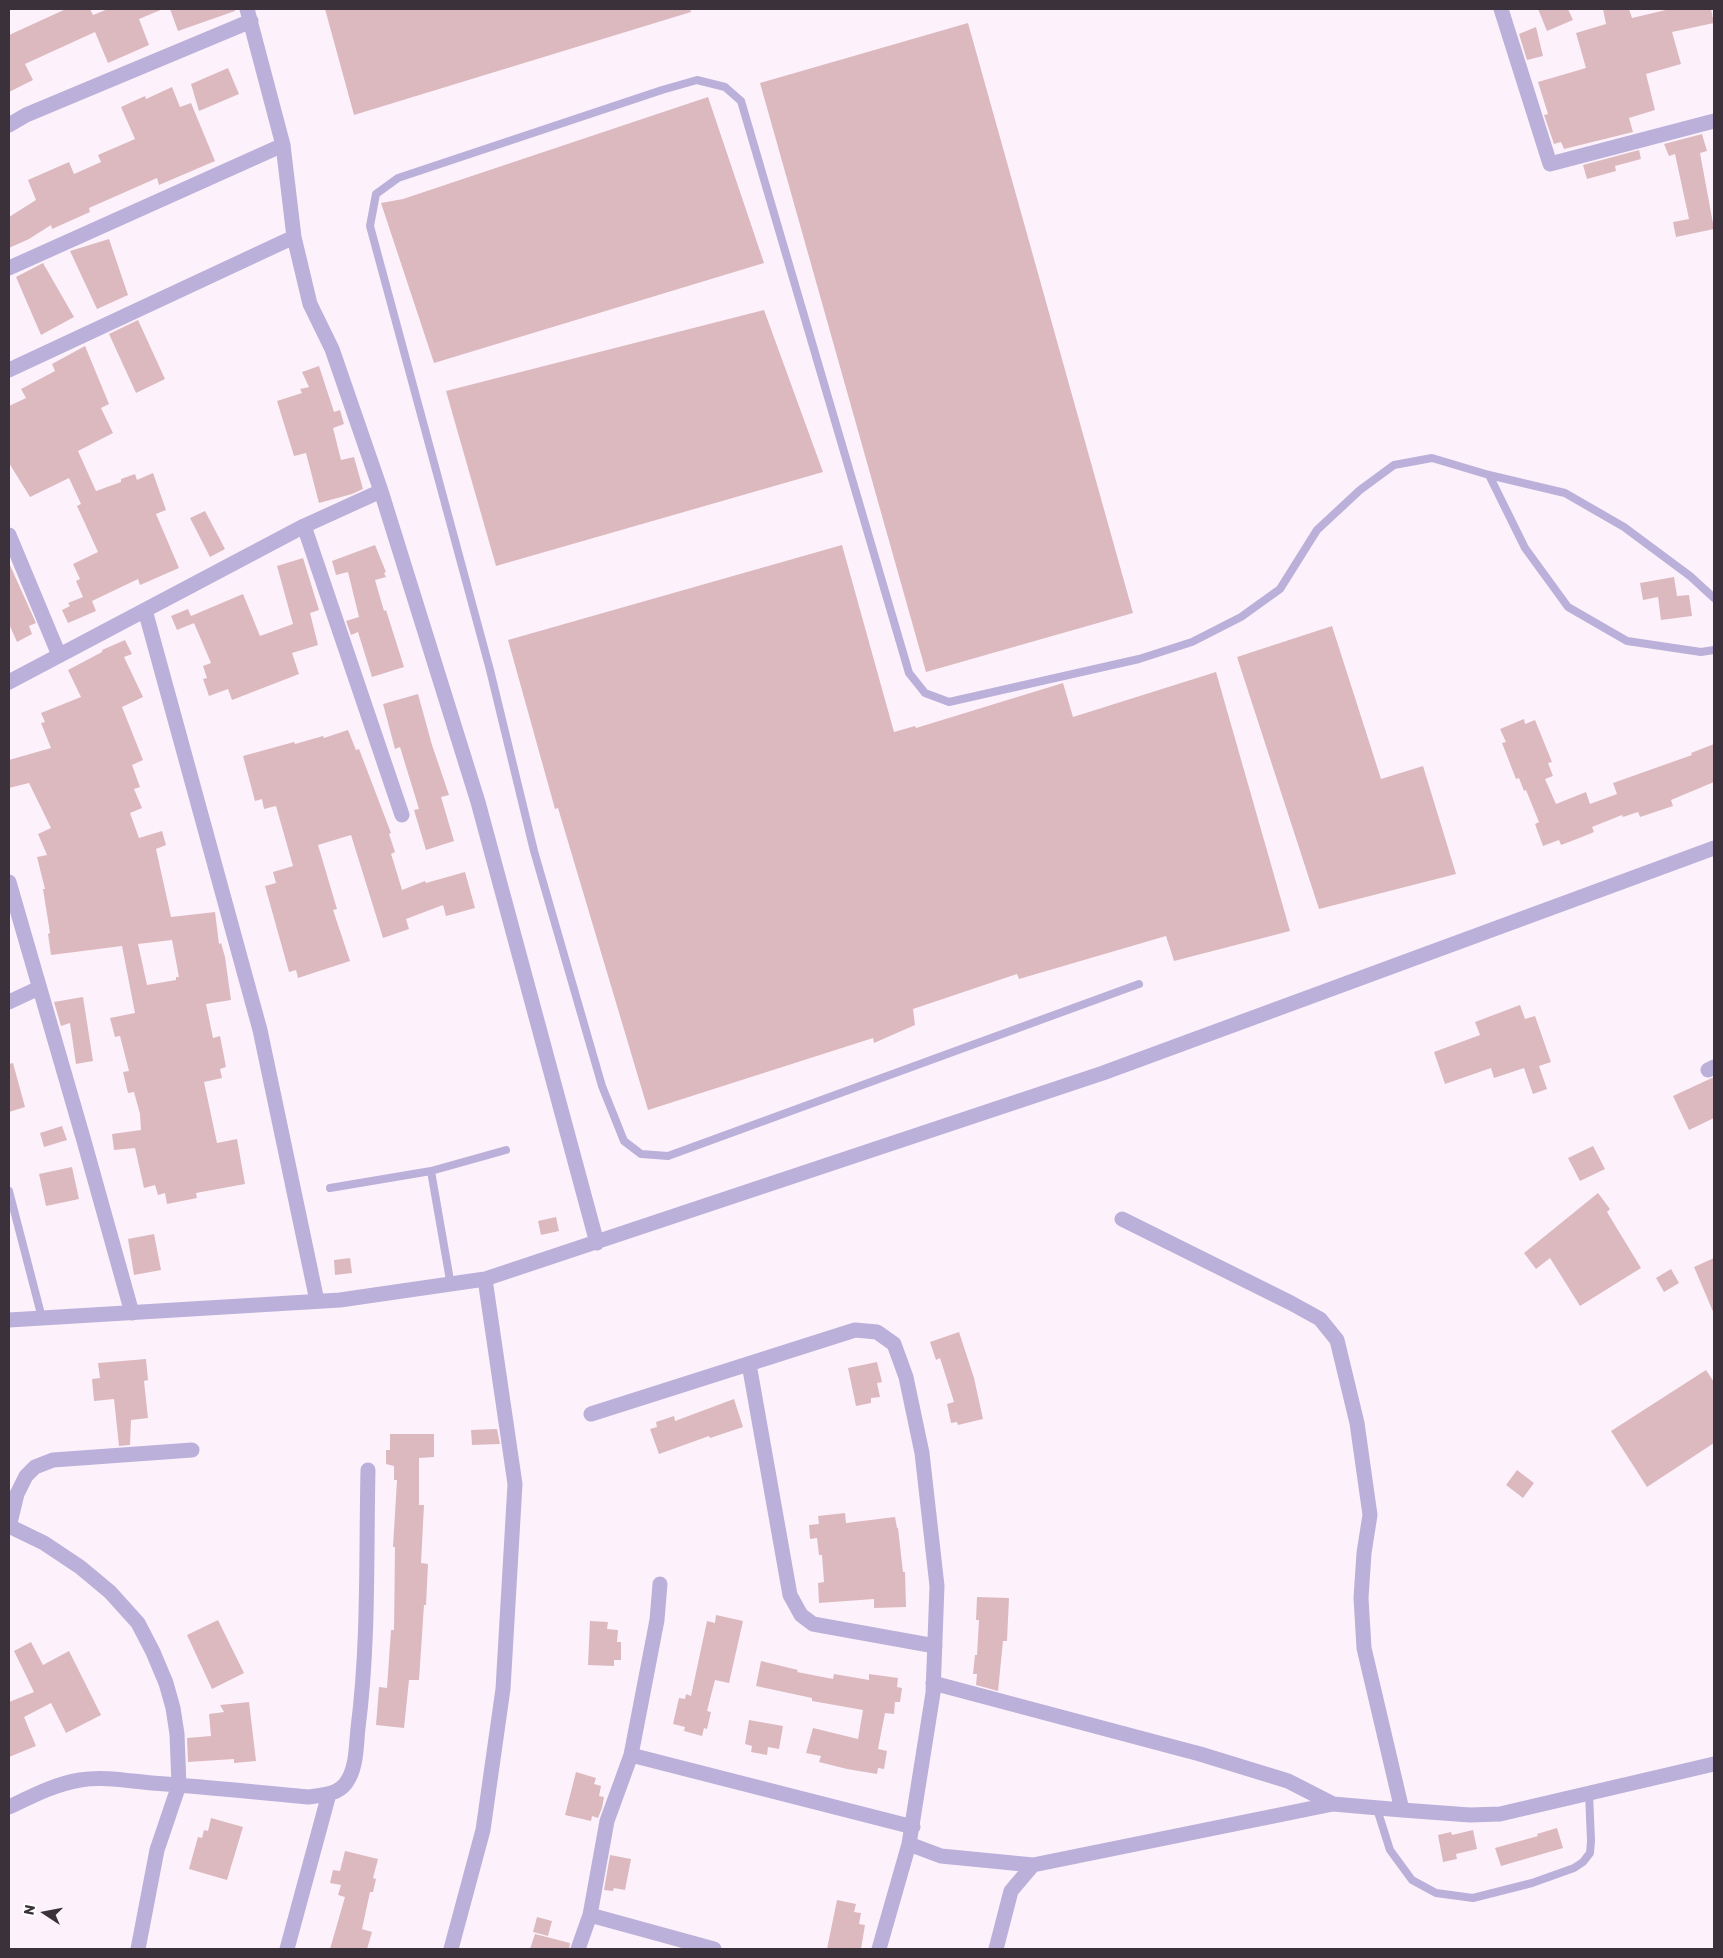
<!DOCTYPE html>
<html>
<head>
<meta charset="utf-8">
<style>
  body { margin:0 }
  #map { position:relative; width:1723px; height:1958px; overflow:hidden; background:#fdf2fb; font-family:Rubik,sans-serif }
  canvas { display:block }
  .frame { position:absolute; inset:0; border:10px solid #3b313a; pointer-events:none }
  .north { position:absolute; left:20px; top:1888px; width:50px; height:50px; -webkit-text-stroke:4px #fff; paint-order:stroke; rotate:281deg; font-size:14px; font-weight:700; line-height:20px; text-align:center; color:#3b313a }
  .north::after { content:''; display:block; margin:auto; width:18px; height:22px; background:#3b313a; clip-path:polygon(50% 0,100% 100%,50% 72%,0 100%) }
</style>
</head>
<body>
<div id="map">
<canvas width="1723" height="1958"></canvas>
<div class="frame"></div>
<div class="north">N</div>
</div>
<script>
const context = document.querySelector('canvas').getContext('2d');
context.lineJoin = 'round';
function fill(path, color) {
  context.fillStyle = color;
  context.fill(path, 'evenodd');
}
function stroke(path, color, width, dash) {
  context.strokeStyle = color;
  context.lineWidth = width;
  context.lineCap = dash ? 'butt' : 'round';
  context.setLineDash(dash || []);
  context.stroke(path);
}
const building = new Path2D(`
  M 66,9 L 90,9 L 93,15 L 108,9 L 163,9 L 139,19 L 149,45 L 108,63 L 95,32 L 25,64 L 33,80 L 9,92 L 9,35 Z
  M 170,9 L 235,9 L 235,11 L 178,31 Z
  M 325,9 L 690,9 L 691,12 L 354,115 Z
  M 1538,9 L 1568,9 L 1573,20 L 1547,31 Z
  M 1603,9 L 1629,9 L 1632,18 L 1670,9 L 1711,9 L 1714,23 L 1672,32 L 1681,64 L 1646,74 L 1655,110 L 1629,118 L 1633,132 L 1564,149 L 1561,142 L 1554,144 L 1544,115 L 1548,114 L 1538,82 L 1586,68 L 1576,33 L 1606,24 Z
  M 968,23 L 1133,613 L 926,672 L 760,83 Z
  M 1536,27 L 1543,56 L 1527,60 L 1519,34 Z
  M 228,68 L 239,94 L 199,111 L 191,84 Z
  M 172,87 L 180,107 L 191,103 L 215,161 L 159,185 L 157,178 L 89,208 L 90,212 L 52,229 L 51,225 L 29,239 L 9,248 L 9,217 L 36,200 L 28,180 L 69,162 L 74,174 L 101,162 L 98,155 L 135,139 L 121,107 L 145,96 L 146,99 Z
  M 708,97 L 764,263 L 434,363 L 381,203 L 403,199 Z
  M 1702,134 L 1707,151 L 1700,153 L 1714,229 L 1676,237 L 1673,222 L 1689,219 L 1675,154 L 1669,156 L 1664,144 Z
  M 1639,150 L 1641,159 L 1615,166 L 1616,171 L 1587,179 L 1583,165 Z
  M 109,239 L 128,295 L 97,309 L 70,251 Z
  M 43,263 L 74,317 L 41,335 L 16,277 Z
  M 764,310 L 823,472 L 496,566 L 446,391 Z
  M 138,320 L 165,379 L 136,393 L 109,334 Z
  M 85,346 L 109,404 L 101,408 L 113,433 L 78,451 L 96,491 L 121,482 L 121,479 L 135,474 L 137,480 L 153,473 L 166,510 L 156,514 L 179,568 L 140,585 L 138,579 L 92,601 L 96,611 L 68,623 L 62,610 L 70,606 L 68,603 L 83,597 L 76,581 L 80,579 L 73,564 L 98,552 L 77,506 L 81,504 L 69,478 L 30,497 L 9,463 L 9,406 L 26,398 L 21,389 L 55,371 L 52,364 Z
  M 319,366 L 334,412 L 340,410 L 344,424 L 333,428 L 341,460 L 354,457 L 363,489 L 352,494 L 319,503 L 306,453 L 294,456 L 277,401 L 302,393 L 300,389 L 309,387 L 302,372 Z
  M 205,511 L 225,549 L 210,557 L 190,518 Z
  M 375,545 L 386,572 L 384,573 L 386,577 L 375,580 L 384,611 L 386,610 L 404,667 L 372,677 L 358,632 L 351,635 L 346,621 L 359,617 L 348,572 L 336,575 L 332,561 Z
  M 842,545 L 894,732 L 915,726 L 916,728 L 1063,683 L 1073,717 L 1216,672 L 1290,931 L 1174,961 L 1166,936 L 1019,979 L 1017,974 L 913,1009 L 915,1025 L 874,1043 L 873,1038 L 648,1110 L 558,808 L 555,809 L 508,640 Z
  M 303,558 L 319,610 L 310,613 L 318,645 L 292,653 L 299,674 L 232,700 L 228,689 L 209,696 L 203,679 L 207,678 L 203,666 L 211,663 L 191,616 L 243,594 L 260,636 L 293,624 L 277,566 Z
  M 9,563 L 36,623 L 29,626 L 32,634 L 17,642 L 9,624 Z
  M 1674,577 L 1677,596 L 1689,595 L 1692,616 L 1661,620 L 1658,597 L 1643,600 L 1640,583 Z
  M 188,609 L 194,623 L 177,630 L 171,616 Z
  M 1332,626 L 1381,779 L 1423,766 L 1456,874 L 1319,909 L 1237,657 Z
  M 125,640 L 132,654 L 124,657 L 143,697 L 122,707 L 143,760 L 132,765 L 140,787 L 134,789 L 142,808 L 130,813 L 139,838 L 162,831 L 166,845 L 156,849 L 171,917 L 215,912 L 219,944 L 221,943 L 225,957 L 231,1000 L 206,1004 L 213,1038 L 220,1036 L 226,1067 L 220,1069 L 222,1078 L 204,1082 L 217,1143 L 237,1139 L 245,1184 L 196,1193 L 197,1198 L 167,1204 L 165,1193 L 158,1195 L 155,1185 L 144,1188 L 135,1148 L 114,1150 L 112,1134 L 141,1130 L 140,1114 L 134,1092 L 128,1093 L 123,1072 L 129,1071 L 120,1036 L 115,1037 L 110,1018 L 135,1013 L 122,946 L 51,955 L 48,934 L 50,933 L 43,889 L 45,889 L 37,857 L 47,855 L 38,834 L 51,828 L 29,783 L 9,788 L 9,760 L 51,748 L 41,723 L 45,722 L 41,713 L 81,697 L 68,670 L 102,652 L 102,650 ZM 172,940 L 179,977 L 176,977 L 176,980 L 147,985 L 138,944 Z
  M 418,694 L 432,745 L 449,795 L 441,797 L 454,841 L 426,850 L 414,810 L 419,809 L 400,747 L 395,749 L 383,704 Z
  M 1524,719 L 1525,724 L 1535,720 L 1552,762 L 1548,763 L 1553,776 L 1545,779 L 1556,804 L 1586,792 L 1590,804 L 1617,794 L 1613,783 L 1692,755 L 1691,753 L 1714,744 L 1714,782 L 1671,800 L 1673,806 L 1640,817 L 1638,812 L 1623,817 L 1622,815 L 1592,827 L 1594,832 L 1582,837 L 1561,845 L 1559,840 L 1543,846 L 1535,824 L 1539,822 L 1526,790 L 1524,791 L 1519,778 L 1516,779 L 1502,743 L 1506,742 L 1500,729 Z
  M 348,730 L 356,750 L 359,749 L 391,833 L 389,834 L 395,852 L 391,854 L 393,860 L 402,890 L 425,881 L 426,883 L 465,872 L 475,908 L 446,916 L 443,905 L 406,919 L 409,929 L 383,938 L 351,835 L 318,845 L 337,909 L 333,910 L 350,961 L 298,978 L 296,970 L 289,972 L 265,886 L 276,883 L 273,872 L 293,866 L 276,806 L 264,809 L 262,799 L 255,801 L 243,756 L 294,742 L 295,744 L 323,736 L 324,738 Z
  M 83,997 L 93,1061 L 76,1064 L 70,1023 L 61,1026 L 54,1002 Z
  M 1520,1005 L 1525,1019 L 1535,1016 L 1551,1062 L 1539,1066 L 1547,1089 L 1533,1094 L 1524,1068 L 1494,1078 L 1491,1068 L 1445,1084 L 1434,1052 L 1480,1035 L 1475,1022 Z
  M 13,1063 L 25,1107 L 9,1112 L 9,1064 Z
  M 1714,1077 L 1714,1118 L 1689,1130 L 1673,1096 Z
  M 62,1126 L 67,1140 L 44,1147 L 40,1133 Z
  M 1593,1146 L 1605,1169 L 1580,1181 L 1568,1158 Z
  M 72,1167 L 79,1199 L 46,1206 L 39,1174 Z
  M 1598,1193 L 1610,1209 L 1607,1212 L 1641,1268 L 1580,1306 L 1550,1258 L 1536,1269 L 1524,1253 Z
  M 556,1217 L 559,1231 L 541,1235 L 538,1221 Z
  M 154,1234 L 161,1270 L 134,1275 L 128,1239 Z
  M 350,1258 L 352,1273 L 335,1275 L 334,1260 Z
  M 1714,1258 L 1714,1314 L 1694,1267 Z
  M 1671,1269 L 1679,1283 L 1664,1292 L 1656,1278 Z
  M 959,1332 L 974,1378 L 983,1419 L 958,1425 L 957,1422 L 951,1423 L 947,1404 L 954,1402 L 940,1358 L 936,1360 L 930,1342 Z
  M 146,1359 L 148,1380 L 144,1381 L 148,1418 L 131,1420 L 130,1445 L 119,1446 L 114,1399 L 94,1401 L 92,1379 L 100,1378 L 98,1363 Z
  M 877,1362 L 882,1382 L 877,1383 L 880,1397 L 871,1398 L 871,1403 L 856,1406 L 848,1368 Z
  M 1706,1370 L 1714,1382 L 1714,1443 L 1647,1487 L 1611,1431 Z
  M 734,1399 L 743,1427 L 710,1438 L 709,1436 L 659,1454 L 650,1429 L 657,1427 L 656,1422 L 674,1416 L 675,1421 Z
  M 497,1429 L 500,1444 L 472,1445 L 471,1430 Z
  M 390,1434 L 434,1434 L 434,1457 L 419,1458 L 419,1505 L 424,1505 L 421,1563 L 428,1564 L 426,1605 L 424,1605 L 419,1680 L 409,1680 L 404,1728 L 376,1725 L 379,1687 L 387,1688 L 391,1630 L 394,1630 L 395,1547 L 393,1547 L 397,1480 L 394,1480 L 394,1466 L 386,1464 L 386,1450 L 390,1450 Z
  M 1517,1470 L 1534,1483 L 1523,1498 L 1506,1485 Z
  M 845,1513 L 846,1523 L 895,1517 L 897,1528 L 898,1528 L 903,1572 L 905,1572 L 906,1607 L 874,1608 L 874,1599 L 819,1603 L 818,1583 L 824,1582 L 822,1555 L 819,1555 L 817,1538 L 810,1539 L 809,1525 L 819,1524 L 818,1516 Z
  M 977,1597 L 1009,1598 L 1007,1641 L 1003,1641 L 998,1691 L 976,1685 L 977,1674 L 973,1674 L 975,1655 L 977,1655 L 979,1620 L 976,1620 Z
  M 716,1615 L 743,1621 L 729,1683 L 715,1680 L 707,1711 L 711,1712 L 707,1729 L 704,1728 L 702,1736 L 684,1731 L 685,1727 L 673,1724 L 679,1698 L 685,1699 L 686,1694 L 691,1696 L 707,1621 L 715,1623 Z
  M 218,1620 L 244,1673 L 212,1689 L 187,1635 Z
  M 590,1621 L 608,1622 L 607,1629 L 618,1630 L 617,1642 L 621,1642 L 621,1660 L 614,1660 L 614,1666 L 588,1665 Z
  M 31,1642 L 43,1665 L 69,1651 L 101,1715 L 66,1733 L 51,1703 L 24,1717 L 36,1746 L 9,1757 L 9,1702 L 34,1692 L 14,1651 Z
  M 761,1661 L 798,1670 L 797,1672 L 833,1679 L 834,1674 L 869,1680 L 869,1674 L 898,1678 L 897,1687 L 902,1688 L 900,1702 L 895,1702 L 894,1714 L 885,1713 L 878,1749 L 887,1751 L 884,1769 L 878,1768 L 877,1774 L 847,1769 L 819,1762 L 821,1756 L 806,1753 L 813,1728 L 858,1739 L 863,1710 L 812,1701 L 812,1698 L 756,1686 Z
  M 249,1702 L 256,1761 L 234,1763 L 234,1759 L 188,1762 L 187,1738 L 211,1736 L 209,1714 L 224,1712 L 220,1705 Z
  M 749,1720 L 783,1726 L 779,1749 L 768,1747 L 767,1755 L 751,1752 L 752,1746 L 745,1744 Z
  M 576,1772 L 596,1778 L 594,1784 L 601,1786 L 599,1796 L 604,1797 L 602,1808 L 598,1818 L 592,1816 L 591,1821 L 565,1815 Z
  M 211,1818 L 243,1827 L 227,1880 L 189,1869 L 198,1837 L 202,1838 L 204,1830 L 208,1831 Z
  M 1557,1828 L 1563,1848 L 1501,1866 L 1495,1848 L 1538,1836 L 1537,1834 Z
  M 1473,1830 L 1477,1849 L 1456,1854 L 1457,1859 L 1443,1862 L 1438,1835 L 1451,1832 L 1452,1835 Z
  M 345,1851 L 378,1859 L 373,1878 L 376,1879 L 373,1892 L 370,1892 L 362,1929 L 372,1932 L 367,1949 L 330,1949 L 345,1897 L 338,1895 L 341,1885 L 330,1883 L 333,1870 L 340,1871 Z
  M 610,1855 L 631,1859 L 625,1890 L 614,1888 L 613,1891 L 604,1890 Z
  M 837,1900 L 856,1904 L 854,1912 L 861,1913 L 859,1924 L 865,1925 L 861,1949 L 827,1949 Z
  M 537,1917 L 552,1921 L 548,1936 L 533,1932 Z
  M 535,1934 L 570,1943 L 569,1949 L 530,1949 Z`);
const lane = new Path2D(`
  M 1489,475 L 1525,548 L 1568,607 L 1627,641 L 1701,652 L 1714,650
  M 1139,984 L 668,1156 L 641,1154 L 624,1141 L 602,1086 L 534,851 L 490,670 L 370,226 L 376,194 L 398,178 L 662,90 L 697,80 L 725,87 L 741,101 L 909,673 L 925,693 L 949,702 L 1139,659 L 1192,642 L 1241,617 L 1280,589 L 1317,530 L 1360,490 L 1394,465 L 1432,458 L 1489,475 L 1565,493 L 1624,527 L 1690,576 L 1714,598
  M 431,1171 L 451,1286
  M 330,1188 L 431,1171 L 506,1150
  M 9,1191 L 42,1318
  M 1377,1809 L 1390,1850 L 1412,1880 L 1436,1893 L 1473,1898 L 1532,1883 L 1574,1868 L 1583,1862 L 1590,1853 L 1591,1841 L 1589,1793`);
const street = new Path2D(`
  M 247,9 L 283,145 L 294,237 L 310,304 L 332,349 L 381,491 L 478,802 L 597,1243
  M 1501,9 L 1550,164 L 1714,121
  M 9,125 L 26,115 L 251,21
  M 9,268 L 283,145
  M 9,370 L 294,237
  M 304,526 L 402,815
  M 9,535 L 59,655
  M 145,610 L 260,1030 L 317,1301
  M 9,682 L 304,526 L 381,491
  M 9,882 L 84,1141 L 132,1313
  M 9,1002 L 39,988
  M 1708,1070 L 1714,1067
  M 1122,1219 L 1291,1303 L 1320,1319 L 1337,1340 L 1357,1423 L 1370,1515 L 1364,1553 L 1361,1598 L 1364,1648 L 1402,1810
  M 9,1320 L 340,1300 L 485,1279 L 1103,1073 L 1714,848
  M 749,1364 L 790,1595 L 801,1615 L 813,1624 L 935,1646
  M 591,1414 L 855,1330 L 877,1332 L 894,1344 L 906,1377 L 922,1453 L 937,1586 L 933,1693 L 909,1844
  M 9,1526 L 44,1543 L 80,1567 L 110,1592 L 138,1623 L 153,1652 L 166,1683 L 173,1708 L 177,1734 L 179,1785 L 157,1850 L 138,1949
  M 9,1527 L 17,1494 L 26,1476 L 35,1467 L 53,1460 L 192,1450
  M 660,1584 L 657,1620 L 631,1755 L 913,1827
  M 933,1683 L 1200,1754 L 1288,1781 L 1333,1804
  M 631,1755 L 607,1821 L 590,1915 L 714,1949
  M 9,1807 C 32,1796 55,1784 80,1780 C 103,1776 129,1781 152,1783 C 204,1787 256,1792 308,1797 C 322,1795 337,1795 346,1783 C 357,1768 356,1746 358,1728 C 369,1642 366,1556 368,1470
  M 287,1949 L 329,1794
  M 451,1949 L 483,1830 L 503,1689 L 515,1484 L 485,1279
  M 578,1949 L 590,1915
  M 879,1949 L 909,1844 L 941,1856 L 1033,1865 L 1333,1804 L 1402,1810 L 1470,1815 L 1500,1814 L 1714,1764
  M 996,1949 L 1011,1891 L 1033,1865`);
fill(building, '#dcb9bf');
stroke(lane, '#bbb0da', 8);
stroke(street, '#bbb0da', 15);
</script>
</body>
</html>
